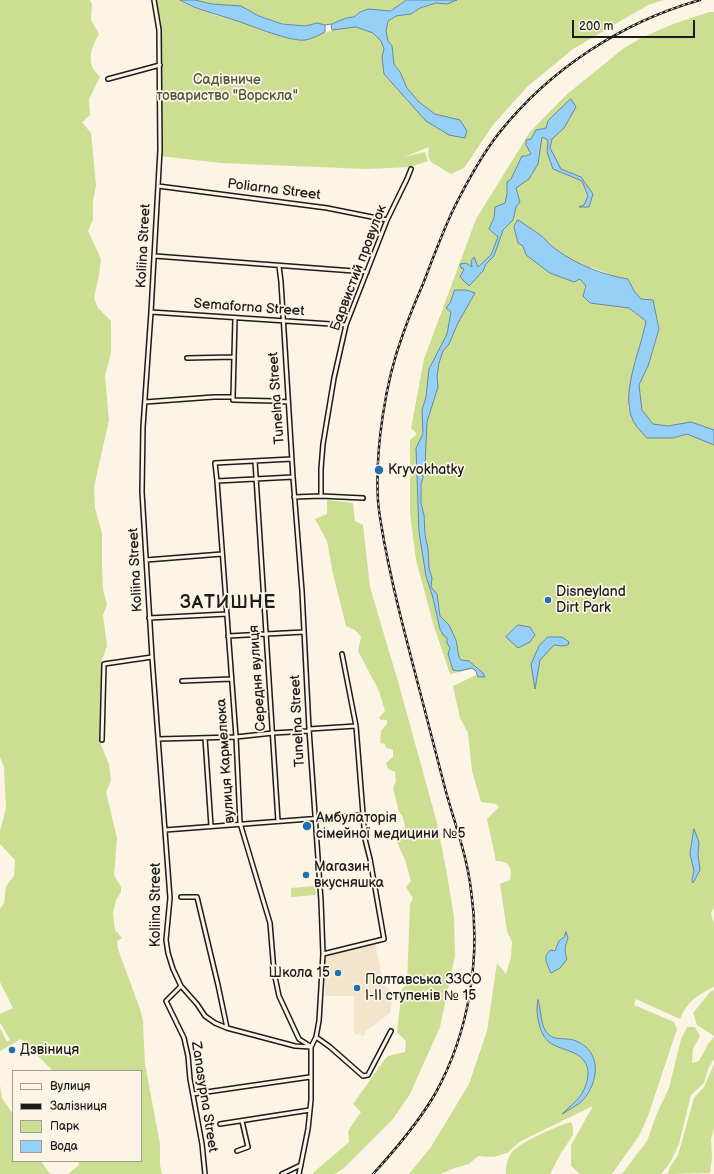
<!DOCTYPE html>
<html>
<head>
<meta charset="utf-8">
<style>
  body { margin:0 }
  #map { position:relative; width:714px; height:1174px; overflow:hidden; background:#fcf5e5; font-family:"Balsamiq Sans",sans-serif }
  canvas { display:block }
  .legend { position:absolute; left:12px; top:1070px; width:130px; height:92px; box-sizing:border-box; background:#fcf5e5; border:1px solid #a29e95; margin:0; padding:5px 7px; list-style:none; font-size:12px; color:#1c1c1c }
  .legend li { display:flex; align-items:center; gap:8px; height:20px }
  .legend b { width:20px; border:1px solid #a29e95 }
  .scale { position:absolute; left:572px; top:20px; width:123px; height:18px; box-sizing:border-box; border:2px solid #1c1c1c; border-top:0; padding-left:5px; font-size:12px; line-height:14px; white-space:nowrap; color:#1c1c1c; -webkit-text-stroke:3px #fcf5e5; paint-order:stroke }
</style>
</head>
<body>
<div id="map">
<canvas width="714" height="1174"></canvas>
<ul class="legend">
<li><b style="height:5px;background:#fcf5e5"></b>Вулиця</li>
<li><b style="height:5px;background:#1c1c1c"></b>Залізниця</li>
<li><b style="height:11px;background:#ccde92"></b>Парк</li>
<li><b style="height:11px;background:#97d0f7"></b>Вода</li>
</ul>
<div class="scale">200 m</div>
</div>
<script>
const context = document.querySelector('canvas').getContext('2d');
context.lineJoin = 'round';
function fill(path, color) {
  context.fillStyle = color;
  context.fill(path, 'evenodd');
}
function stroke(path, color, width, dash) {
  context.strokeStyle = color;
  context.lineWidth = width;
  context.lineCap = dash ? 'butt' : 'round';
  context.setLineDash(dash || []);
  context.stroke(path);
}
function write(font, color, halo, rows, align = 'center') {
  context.font = font + ' "Balsamiq Sans",sans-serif';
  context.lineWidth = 3.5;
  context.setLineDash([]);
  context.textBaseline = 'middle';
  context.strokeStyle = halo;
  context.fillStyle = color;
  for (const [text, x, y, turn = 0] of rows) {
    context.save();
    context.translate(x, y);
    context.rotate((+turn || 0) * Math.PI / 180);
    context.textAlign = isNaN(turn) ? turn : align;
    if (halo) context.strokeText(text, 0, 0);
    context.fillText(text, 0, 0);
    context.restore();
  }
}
const built = new Path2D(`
  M 375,943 L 383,982 L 393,994 L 390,1013 L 365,1032 L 364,1036 L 354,1034 L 354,996 L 325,996 L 326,956 Z`);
const green = new Path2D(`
  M 0,0 L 90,0 L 92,4 L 91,20 L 99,34 C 94,43 88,55 92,66 C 93,70 98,74 100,77 L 89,99 L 90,115 L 82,122 L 91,133 L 96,185 L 93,201 L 93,219 L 88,231 L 101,259 L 99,275 L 94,298 L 98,308 L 111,321 L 111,353 L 105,376 L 109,420 L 94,487 L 95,508 L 102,533 L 102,566 L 103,589 L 107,605 L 103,615 L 107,646 L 101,663 L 99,740 L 109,764 L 111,781 L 106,792 L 117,838 L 114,875 L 121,887 L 121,892 L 116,900 L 113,914 L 115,930 L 122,938 L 117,941 L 118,949 L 140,1009 L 143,1021 L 145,1064 L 160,1144 L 160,1165 L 162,1174 L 68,1174 L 79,1165 L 78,1161 L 141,1161 L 141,1071 L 53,1071 L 21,1039 L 0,1051 L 0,1028 L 7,1042 L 10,1040 L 1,1024 L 0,1024 L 0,1014 L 13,1008 L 0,982 L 0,909 L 4,903 L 6,886 L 14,876 L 15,860 L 0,844 L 0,831 L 6,808 L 4,767 L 0,757 Z
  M 154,0 L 180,0 L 186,4 L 214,15 L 236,20 L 285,37 L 304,40 L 339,28 L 356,27 L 373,33 L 381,41 L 384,49 L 382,57 L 384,74 L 426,121 L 460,120 L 435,114 L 419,102 L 407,88 L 400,72 L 394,64 L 393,53 L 388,41 L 386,31 L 388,21 L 396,16 L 411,14 L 420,8 L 436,3 L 447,4 L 457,0 L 664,0 L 648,5 L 573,49 L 527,87 L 493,125 L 464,168 L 451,174 L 431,162 L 428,156 L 429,147 L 404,157 L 425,152 L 428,161 L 410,167 L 367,169 L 221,163 L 160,156 L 159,30 Z
  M 195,0 L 407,0 L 390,11 L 368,9 L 360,12 L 354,17 L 346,18 L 332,24 L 325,25 L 317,23 L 305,26 L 282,24 L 259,16 L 241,6 L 212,4 Z
  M 709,12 L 714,12 L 714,430 L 691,423 L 668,426 L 653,424 L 642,410 L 639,385 L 648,366 L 659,329 L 653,300 L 641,299 L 634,291 L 628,279 L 616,277 L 591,267 L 586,286 L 590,303 L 629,308 L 646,321 L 628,408 L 673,438 L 687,434 L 714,445 L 714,908 L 711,913 L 714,924 L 714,987 C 698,994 687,1002 680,1019 L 636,999 L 634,1005 L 674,1022 L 677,1029 L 648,1116 L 639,1136 L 612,1174 L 580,1174 L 571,1166 L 571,1145 L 593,1106 L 521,1141 L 507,1153 L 494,1157 L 478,1156 L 469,1164 L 455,1168 L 440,1174 L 409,1174 L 431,1147 L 469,1084 L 487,1031 L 497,963 L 506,974 L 511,957 L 512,942 L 507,931 L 500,884 L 510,880 C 513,868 509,861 496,861 L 487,819 L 499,807 L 496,804 L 481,802 L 472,771 L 468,733 L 460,718 L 453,686 L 476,675 L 476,672 L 472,669 L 450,674 L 433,623 L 416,560 L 410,514 L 410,440 L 417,434 L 411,428 L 424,359 L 476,219 L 530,132 L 566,95 L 624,48 L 643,37 L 673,24 Z
  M 327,500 L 353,503 L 355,521 L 363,525 L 370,587 L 399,685 L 437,823 L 447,874 L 454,917 L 455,956 L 440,1027 L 410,1094 L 393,1119 L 344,1168 L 335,1174 L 313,1174 L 314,1172 L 349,1142 L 348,1131 L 361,1112 L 353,1104 L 385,1059 L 388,1056 L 405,1052 L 406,1041 L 397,1032 L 402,989 L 407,984 L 410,904 L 413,898 L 406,887 L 411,881 L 405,860 L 396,840 L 406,833 L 403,817 L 399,812 L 393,788 L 396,781 L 395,772 L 388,769 L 386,763 L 393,757 L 393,750 L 386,748 L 385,744 L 380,743 L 381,731 L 387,724 L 387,720 L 381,720 L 379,718 L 385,711 L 379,691 L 358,651 L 361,637 L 355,630 L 346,626 L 333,574 L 327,541 L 315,519 L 327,514 Z
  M 315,886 L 316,895 L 291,897 L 291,888 Z
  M 714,990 L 714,1036 L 697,1025 L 693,1013 L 710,992 Z
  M 687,1027 L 695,1027 L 700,1036 L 693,1049 L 692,1063 L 699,1061 L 708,1044 L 714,1037 L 714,1059 L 708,1069 L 704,1083 L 691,1095 L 679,1144 L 670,1163 L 661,1174 L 622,1174 L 647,1141 L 657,1113 L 669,1088 L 681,1039 Z
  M 714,1064 L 714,1128 L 711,1139 L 712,1158 L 710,1173 L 668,1174 L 670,1167 L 678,1155 L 694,1098 L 704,1087 Z
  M 0,1085 L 2,1098 L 13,1114 L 13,1161 L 41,1161 L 50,1174 L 0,1174 Z
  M 571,1122 L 573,1127 L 573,1135 L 561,1153 L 550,1174 L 506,1174 C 505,1167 508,1156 513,1151 C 523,1141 557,1126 571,1122 Z`);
const water = new Path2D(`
  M 180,0 L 195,0 L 212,4 L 241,6 L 259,16 L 282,24 L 305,26 L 317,23 L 325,25 L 325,32 C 319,35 312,39 305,40 C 290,42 253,26 237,21 C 218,14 198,11 180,0 Z
  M 407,0 L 457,0 L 447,4 L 436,3 L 420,8 L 411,14 L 396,16 L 388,21 L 386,31 L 388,41 L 392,46 L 394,64 L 400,72 L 407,88 L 419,102 L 435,114 L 460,120 L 467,131 L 465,138 L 449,135 L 426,121 L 384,74 L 382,57 L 384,49 L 381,41 L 373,33 L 356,27 L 332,30 L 331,26 L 332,24 L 346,18 L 354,17 L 360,12 L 368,9 L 390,11 Z
  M 571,99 L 576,107 L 564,128 L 552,139 L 550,148 L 561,169 L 581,177 L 593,194 L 589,207 L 579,207 L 584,205 L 588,196 L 582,181 L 553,169 L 547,152 L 548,140 L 542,137 L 538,164 L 529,179 L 516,188 L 520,202 L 516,207 L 513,220 L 503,230 L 494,256 L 486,264 L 483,271 L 469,286 L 460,277 L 464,269 L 461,268 L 460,264 L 466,263 L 472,267 L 471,261 L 474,257 L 478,267 L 491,255 L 498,237 L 489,229 L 494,218 L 495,207 L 505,203 L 507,194 L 507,182 L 511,179 L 522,156 L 526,156 L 531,154 L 526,145 L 526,140 L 531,139 L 536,130 L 546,128 L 548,121 Z
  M 518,220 C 525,225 532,229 539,234 C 545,238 550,246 557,250 C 575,264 606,276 628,279 L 634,291 L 641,299 L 653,300 L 659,329 L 648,366 L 639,385 L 642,410 L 653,424 L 668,426 L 691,422 L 714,430 L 714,445 L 687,434 L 673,438 L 647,438 C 644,434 640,431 637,427 C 616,400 641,351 646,321 L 629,308 L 590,303 L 583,296 L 586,286 L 580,279 L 574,282 L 550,273 L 526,255 L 523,246 L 518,243 L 514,227 Z
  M 455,290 L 466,290 L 475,293 L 458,323 L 449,344 L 443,351 L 439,363 L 437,376 L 438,388 L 436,393 L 427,422 L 425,466 L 423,469 L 423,478 L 421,483 L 421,503 L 424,515 L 425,534 L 428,549 L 429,568 L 432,578 L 431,587 L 437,594 L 440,616 L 449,625 L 456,640 L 459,657 L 461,660 L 469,661 L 483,673 L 485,677 L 478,677 L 476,671 L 472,668 L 459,671 L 453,670 L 448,654 L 450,648 L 447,643 L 447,638 L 443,635 L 440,629 L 433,598 L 426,576 L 419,532 L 416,448 L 423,434 L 422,410 L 426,397 L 429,369 L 447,334 L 451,312 L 446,308 L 450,303 Z
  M 518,625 L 530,627 L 535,635 L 530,642 L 518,648 L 506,637 Z
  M 548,637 L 562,637 L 569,642 L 568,645 L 562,646 L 554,645 L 540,660 L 535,689 L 531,664 L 539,646 Z
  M 694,829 L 699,842 L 698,854 L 700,870 L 693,883 L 692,880 L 694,871 L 690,854 Z
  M 566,932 L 568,938 C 565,946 564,951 567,959 L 560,968 L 551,973 C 547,965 542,955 551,950 L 555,951 L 559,941 L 564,937 Z
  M 538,1000 C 542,1010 539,1026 549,1035 C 556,1041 568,1037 576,1041 C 602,1051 599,1082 583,1100 C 577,1106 568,1110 562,1114 C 567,1109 579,1099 581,1095 C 590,1080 593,1062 574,1053 C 566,1049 557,1048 549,1042 C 539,1035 535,1011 538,1000 Z`);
const stream = new Path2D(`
  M 325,25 L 331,24`);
const street = new Path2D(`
  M 154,0 L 159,30 L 160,150 L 151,312 L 143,427 L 142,492 L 152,657 L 170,898 L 166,940 L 168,953 L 173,969 L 181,986 L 197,1004 L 205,1016 L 215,1023 L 227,1028 L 295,1046 L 311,1047
  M 108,79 L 160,65
  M 158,186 L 327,208 L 387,220
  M 155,256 L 367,272
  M 279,266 L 281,282 L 293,477 L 302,591 L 309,729 L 321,901 L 323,954 L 319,1021 L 316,1037 L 311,1047 L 311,1100 L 308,1129 L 299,1174
  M 151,312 L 346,325
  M 187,358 L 234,357
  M 233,397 L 235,318
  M 145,402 L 214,397 L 233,397 L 233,400 L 275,401 L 288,402
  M 292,459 L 215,463 L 217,481 L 293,477
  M 255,461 L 278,821
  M 217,481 L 236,737 L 240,823 L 270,923 L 274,972 L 279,996 L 299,1039 L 310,1046
  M 321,496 L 321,469 L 323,444 L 334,378 L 346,325 L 387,220 L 407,179 L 411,169
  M 294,497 L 321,496 L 363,498
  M 146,560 L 222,554
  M 149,618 L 227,614
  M 228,636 L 304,632
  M 182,681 L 231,679
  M 309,729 L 356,726
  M 205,738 L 211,826
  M 158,739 L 236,737 L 273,733 L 309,731
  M 102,740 L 104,664 L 152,657
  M 165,830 L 362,815
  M 181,897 L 197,897 L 218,985 L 227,1028
  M 323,954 L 384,939 L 370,859 L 365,839 L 356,726 L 342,654
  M 181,986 L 166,1001 L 184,1038 L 188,1056 L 190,1079 L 202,1144 L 205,1174
  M 316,1037 L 330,1047 L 363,1076 L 368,1075 L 391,1031
  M 193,1094 L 310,1077
  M 220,1124 L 310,1110
  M 237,1151 L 248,1147 L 242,1121
  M 282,1174 L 301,1165`);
const rail = new Path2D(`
  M 373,1174 C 396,1149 418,1123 435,1094 C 469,1033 481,958 471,890 C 467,856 455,824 446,792 C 432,739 419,687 405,634 C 397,603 390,573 384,541 C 382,528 379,515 378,501 C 375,450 385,382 403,334 C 409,317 416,300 423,284 C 433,258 442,233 454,208 C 467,182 481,156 499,133 C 550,69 622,22 700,0`);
const markers = [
  [379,470,5,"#1f6fb2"],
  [548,600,4,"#1f6fb2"],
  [307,826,5,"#1f6fb2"],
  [306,875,4,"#1f6fb2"],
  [338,973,4,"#1f6fb2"],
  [357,988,4,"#1f6fb2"],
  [12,1050,4,"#1f6fb2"]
];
const parkNames = [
  ["Садівниче",227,80],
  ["товариство \"Ворскла\"",227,96]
];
const streetNames = [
  ["Poliarna Street",274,190,7],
  ["Koliina Street",144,246,-87],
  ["Барвистий провулок",359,268,-69],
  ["Semaforna Street",249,308,4],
  ["Tunelna Street",277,398,-94],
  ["Koliina Street",136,570,-93],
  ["Середня вулиця",258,678,-94],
  ["Tunelna Street",298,721,-93],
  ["вулиця Кармелюка",226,761,-94],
  ["Koliina Street",156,905,-90],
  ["Zanasypna Street",204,1097,81]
];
const poiNames = [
  ["Kryvokhatky",388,470],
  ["Disneyland",556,592],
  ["Dirt Park",556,608],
  ["Амбулаторія",316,818],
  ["сімейної медицини №5",316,834],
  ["Магазин",314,867],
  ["вкусняшка",314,883],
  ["Школа 15",330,973,"right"],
  ["Полтавська ЗЗСО",365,980],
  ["І-ІІ ступенів № 15",365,996],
  ["Дзвіниця",20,1050]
];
const districtNames = [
  ["ЗАТИШНЕ",228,603]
];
fill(built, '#f3e4cb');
fill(green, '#ccde92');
fill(water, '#97d0f7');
stroke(water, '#66889f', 1);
stroke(stream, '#66889f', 1);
stroke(street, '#1c1c1c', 6);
stroke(street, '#fcf5e5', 3);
stroke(rail, '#1c1c1c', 2.5);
stroke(rail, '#fcf5e5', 1, [3]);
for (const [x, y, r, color] of markers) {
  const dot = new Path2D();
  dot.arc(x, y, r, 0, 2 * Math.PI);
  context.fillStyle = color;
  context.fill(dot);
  stroke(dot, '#fcf5e5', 1.5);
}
write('14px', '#51563f', '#fcf5e5', parkNames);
write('14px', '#1c1c1c', '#fcf5e5', streetNames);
write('14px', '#1c1c1c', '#fcf5e5', poiNames, 'left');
context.letterSpacing = '1px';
write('bold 18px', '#1c1c1c', '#fcf5e5', districtNames);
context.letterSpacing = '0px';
</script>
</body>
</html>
